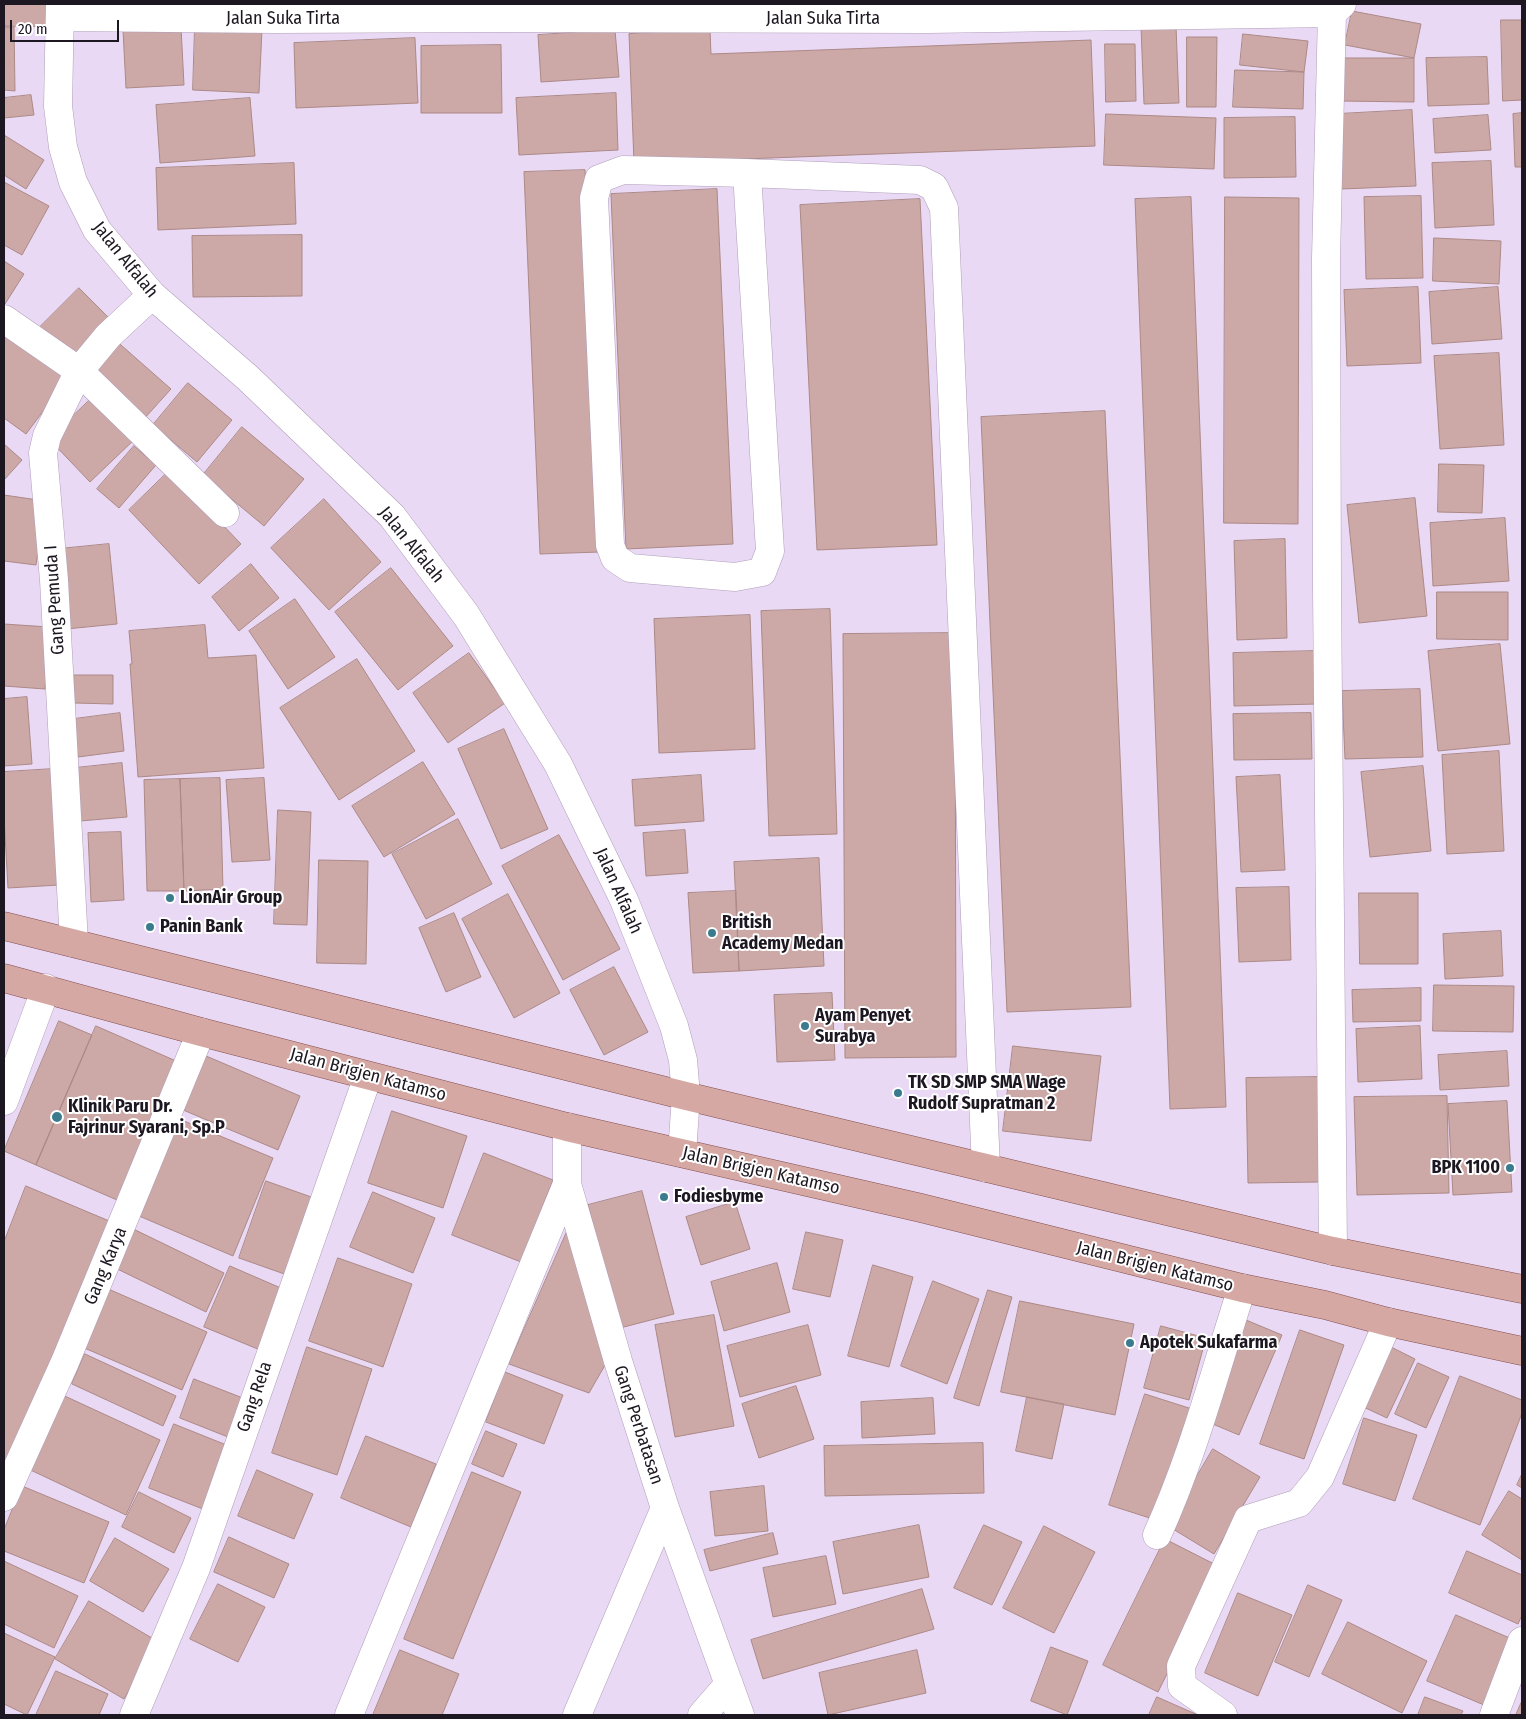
<!DOCTYPE html>
<html>
<head>
<meta charset="utf-8">
<style>
  body { margin:0 }
  #map { position:relative; width:1526px; height:1719px; overflow:hidden; background:#ead9f5; font-family:"Fira Sans Condensed",sans-serif }
  canvas { display:block }
  .frame { position:absolute; inset:0; border:5px solid #1d1721; pointer-events:none }
  .scale { position:absolute; left:10px; top:20px; width:109px; height:22px; box-sizing:border-box; border:2px solid #1d1721; border-top:0; padding-left:6px; font-size:15px; line-height:18px; white-space:nowrap; color:#1d1721; -webkit-text-stroke:4px #fff; paint-order:stroke }
</style>
</head>
<body>
<div id="map">
<canvas width="1526" height="1719"></canvas>
<div class="frame"></div>
<div class="scale">20 m</div>
</div>
<script>
const context = document.querySelector('canvas').getContext('2d');
context.lineJoin = 'round';
function fill(path, color) {
  context.fillStyle = color;
  context.fill(path, 'evenodd');
}
function stroke(path, color, width, dash) {
  context.strokeStyle = color;
  context.lineWidth = width;
  context.lineCap = dash ? 'butt' : 'round';
  context.setLineDash(dash || []);
  context.stroke(path);
}
function write(font, color, halo, rows, align = 'center') {
  context.font = font + ' "Fira Sans Condensed",sans-serif';
  context.lineWidth = 4;
  context.setLineDash([]);
  context.textBaseline = 'middle';
  context.strokeStyle = halo;
  context.fillStyle = color;
  for (const [text, x, y, turn = 0] of rows) {
    context.save();
    context.translate(x, y);
    context.rotate((+turn || 0) * Math.PI / 180);
    context.textAlign = isNaN(turn) ? turn : align;
    if (halo) context.strokeText(text, 0, 0);
    context.fillText(text, 0, 0);
    context.restore();
  }
}
const building = new Path2D(`
  M 4,4 L 51,4 L 51,27 L 4,26 Z
  M 1352,11 L 1421,24 L 1414,58 L 1345,45 Z
  M 1501,20 L 1522,20 L 1522,100 L 1503,101 Z
  M 1176,26 L 1179,103 L 1144,104 L 1141,27 Z
  M 4,27 L 14,27 L 15,91 L 4,90 Z
  M 181,27 L 184,85 L 126,88 L 123,30 Z
  M 195,27 L 262,29 L 259,93 L 193,90 Z
  M 615,30 L 619,77 L 541,82 L 538,35 Z
  M 710,30 L 711,54 L 1091,40 L 1095,146 L 634,163 L 629,34 Z
  M 1243,34 L 1308,41 L 1304,72 L 1240,65 Z
  M 1187,37 L 1217,37 L 1216,107 L 1187,107 Z
  M 415,38 L 418,103 L 296,108 L 294,43 Z
  M 1105,44 L 1135,44 L 1136,101 L 1106,102 Z
  M 501,45 L 502,113 L 421,113 L 421,46 Z
  M 1487,57 L 1489,104 L 1428,106 L 1426,58 Z
  M 1338,58 L 1414,58 L 1414,102 L 1338,101 Z
  M 1235,70 L 1304,72 L 1303,109 L 1233,107 Z
  M 616,93 L 618,150 L 519,155 L 516,98 Z
  M 31,95 L 34,115 L 4,118 L 4,98 Z
  M 250,98 L 255,156 L 160,163 L 156,105 Z
  M 1412,110 L 1416,186 L 1341,189 L 1338,114 Z
  M 1522,113 L 1522,167 L 1515,167 L 1513,114 Z
  M 1106,114 L 1216,118 L 1214,169 L 1104,165 Z
  M 1488,115 L 1491,150 L 1435,153 L 1433,119 Z
  M 1295,117 L 1296,177 L 1224,178 L 1224,118 Z
  M 4,135 L 44,160 L 26,189 L 4,175 Z
  M 1491,161 L 1494,225 L 1435,228 L 1432,163 Z
  M 294,163 L 296,224 L 158,230 L 156,168 Z
  M 585,170 L 600,552 L 540,554 L 524,172 Z
  M 4,182 L 49,206 L 22,255 L 4,245 Z
  M 717,189 L 733,544 L 626,549 L 611,194 Z
  M 1421,196 L 1423,278 L 1366,279 L 1364,197 Z
  M 1191,197 L 1226,1107 L 1170,1109 L 1135,199 Z
  M 1225,197 L 1299,198 L 1298,524 L 1224,523 Z
  M 920,199 L 937,545 L 817,550 L 800,205 Z
  M 302,235 L 302,296 L 193,297 L 192,236 Z
  M 1434,238 L 1501,241 L 1499,284 L 1433,281 Z
  M 4,261 L 24,274 L 5,304 L 4,303 Z
  M 1418,287 L 1421,363 L 1347,366 L 1344,290 Z
  M 1498,287 L 1502,339 L 1432,344 L 1429,292 Z
  M 79,288 L 111,320 L 72,359 L 40,327 Z
  M 4,333 L 68,378 L 26,434 L 4,418 Z
  M 113,338 L 171,389 L 143,420 L 85,369 Z
  M 1499,353 L 1504,445 L 1440,449 L 1434,356 Z
  M 188,383 L 232,420 L 197,462 L 153,425 Z
  M 95,395 L 136,438 L 90,482 L 49,439 Z
  M 1105,411 L 1131,1007 L 1007,1012 L 981,417 Z
  M 242,427 L 304,479 L 264,526 L 203,475 Z
  M 4,444 L 22,460 L 4,480 Z
  M 134,446 L 156,465 L 119,508 L 97,489 Z
  M 1439,464 L 1484,465 L 1482,513 L 1438,512 Z
  M 170,470 L 241,544 L 199,584 L 129,510 Z
  M 4,495 L 45,501 L 36,565 L 4,561 Z
  M 1415,498 L 1427,616 L 1359,623 L 1347,505 Z
  M 324,499 L 381,562 L 329,610 L 271,548 Z
  M 1505,518 L 1509,581 L 1433,586 L 1430,523 Z
  M 1285,539 L 1287,638 L 1237,640 L 1234,541 Z
  M 109,544 L 117,624 L 66,629 L 59,549 Z
  M 251,564 L 279,598 L 239,631 L 212,597 Z
  M 391,568 L 453,646 L 398,690 L 335,612 Z
  M 1437,592 L 1508,592 L 1508,640 L 1437,639 Z
  M 295,599 L 335,657 L 288,689 L 249,631 Z
  M 830,609 L 837,834 L 769,836 L 761,611 Z
  M 750,615 L 755,749 L 659,753 L 654,619 Z
  M 4,624 L 49,627 L 45,689 L 4,686 Z
  M 205,625 L 208,658 L 256,655 L 264,768 L 138,777 L 130,664 L 132,664 L 129,631 Z
  M 955,633 L 956,1057 L 845,1058 L 843,634 Z
  M 1500,644 L 1510,744 L 1438,751 L 1428,651 Z
  M 1315,651 L 1317,704 L 1234,706 L 1233,653 Z
  M 469,653 L 505,703 L 448,743 L 413,693 Z
  M 357,659 L 415,751 L 339,800 L 280,708 Z
  M 74,675 L 113,675 L 113,704 L 74,703 Z
  M 1420,689 L 1423,757 L 1345,759 L 1342,691 Z
  M 27,697 L 32,764 L 4,766 L 4,699 Z
  M 120,713 L 124,751 L 78,757 L 74,719 Z
  M 1311,713 L 1312,759 L 1234,760 L 1233,714 Z
  M 504,729 L 548,829 L 501,849 L 458,749 Z
  M 1499,751 L 1504,851 L 1447,854 L 1442,755 Z
  M 423,762 L 455,814 L 384,857 L 352,806 Z
  M 122,763 L 127,817 L 80,821 L 75,768 Z
  M 1423,766 L 1431,851 L 1370,857 L 1361,772 Z
  M 53,769 L 59,885 L 8,888 L 4,817 L 4,772 Z
  M 701,775 L 704,821 L 635,826 L 632,780 Z
  M 1280,775 L 1285,870 L 1241,872 L 1236,777 Z
  M 220,778 L 223,889 L 184,891 L 180,779 Z
  M 264,778 L 270,860 L 232,862 L 226,780 Z
  M 180,779 L 184,891 L 147,891 L 144,780 Z
  M 278,810 L 311,812 L 307,925 L 274,924 Z
  M 458,819 L 492,884 L 426,919 L 392,854 Z
  M 685,830 L 688,873 L 646,876 L 643,833 Z
  M 121,832 L 124,900 L 91,902 L 88,833 Z
  M 559,835 L 620,949 L 563,980 L 502,866 Z
  M 819,858 L 824,966 L 739,971 L 734,862 Z
  M 319,860 L 368,861 L 366,964 L 317,963 Z
  M 1289,887 L 1291,960 L 1239,962 L 1236,888 Z
  M 736,891 L 739,971 L 693,973 L 688,893 Z
  M 1359,893 L 1418,893 L 1418,964 L 1360,964 Z
  M 508,894 L 560,993 L 514,1018 L 462,919 Z
  M 454,913 L 481,977 L 446,992 L 419,928 Z
  M 1501,931 L 1503,976 L 1445,979 L 1443,934 Z
  M 614,967 L 648,1032 L 604,1055 L 570,990 Z
  M 1434,985 L 1514,986 L 1513,1032 L 1433,1031 Z
  M 1421,988 L 1421,1021 L 1353,1022 L 1352,990 Z
  M 832,993 L 835,1060 L 777,1062 L 774,995 Z
  M 59,1021 L 92,1035 L 36,1165 L 4,1151 Z
  M 96,1026 L 183,1064 L 124,1203 L 36,1165 Z
  M 1420,1026 L 1422,1079 L 1358,1082 L 1356,1029 Z
  M 1013,1046 L 1101,1056 L 1091,1141 L 1003,1131 Z
  M 1507,1051 L 1509,1086 L 1440,1090 L 1438,1055 Z
  M 199,1053 L 300,1096 L 278,1150 L 176,1107 Z
  M 1318,1077 L 1320,1182 L 1248,1183 L 1246,1078 Z
  M 1447,1096 L 1449,1193 L 1357,1195 L 1354,1097 Z
  M 1507,1101 L 1512,1192 L 1453,1195 L 1448,1104 Z
  M 392,1111 L 467,1136 L 443,1208 L 368,1183 Z
  M 172,1116 L 273,1158 L 233,1256 L 132,1213 Z
  M 484,1153 L 553,1180 L 521,1262 L 452,1235 Z
  M 266,1181 L 317,1199 L 290,1276 L 239,1258 Z
  M 26,1186 L 114,1223 L 4,1466 L 4,1242 Z
  M 642,1191 L 674,1314 L 620,1328 L 588,1205 Z
  M 373,1192 L 435,1218 L 413,1273 L 350,1247 Z
  M 735,1202 L 750,1249 L 701,1265 L 686,1217 Z
  M 125,1225 L 224,1273 L 206,1312 L 107,1264 Z
  M 568,1229 L 608,1360 L 589,1393 L 509,1364 Z
  M 806,1232 L 843,1240 L 830,1297 L 793,1289 Z
  M 338,1258 L 412,1284 L 383,1367 L 309,1341 Z
  M 777,1263 L 790,1312 L 724,1331 L 711,1282 Z
  M 873,1265 L 913,1277 L 889,1367 L 848,1356 Z
  M 230,1266 L 290,1292 L 265,1352 L 204,1327 Z
  M 933,1281 L 979,1299 L 947,1384 L 901,1366 Z
  M 106,1288 L 207,1332 L 182,1390 L 82,1347 Z
  M 988,1290 L 1012,1297 L 979,1406 L 954,1398 Z
  M 1020,1301 L 1134,1324 L 1115,1415 L 1001,1392 Z
  M 714,1315 L 734,1426 L 675,1437 L 655,1325 Z
  M 1246,1320 L 1282,1335 L 1239,1435 L 1203,1420 Z
  M 808,1325 L 821,1375 L 740,1397 L 727,1346 Z
  M 1161,1326 L 1206,1338 L 1189,1400 L 1144,1388 Z
  M 1300,1330 L 1344,1345 L 1304,1459 L 1260,1444 Z
  M 1385,1344 L 1415,1359 L 1387,1418 L 1357,1404 Z
  M 307,1347 L 372,1369 L 337,1475 L 272,1453 Z
  M 85,1354 L 176,1396 L 163,1426 L 72,1384 Z
  M 1418,1363 L 1449,1377 L 1426,1428 L 1395,1414 Z
  M 505,1372 L 563,1395 L 544,1444 L 486,1422 Z
  M 1460,1376 L 1522,1400 L 1522,1413 L 1480,1525 L 1413,1499 Z
  M 194,1379 L 248,1400 L 233,1439 L 180,1418 Z
  M 796,1386 L 814,1439 L 759,1458 L 742,1404 Z
  M 56,1392 L 160,1440 L 126,1515 L 22,1466 Z
  M 1145,1394 L 1192,1409 L 1156,1520 L 1109,1505 Z
  M 1027,1397 L 1064,1404 L 1052,1459 L 1016,1451 Z
  M 933,1398 L 935,1434 L 862,1438 L 861,1402 Z
  M 1364,1418 L 1417,1435 L 1395,1501 L 1343,1484 Z
  M 174,1424 L 234,1448 L 208,1511 L 149,1488 Z
  M 486,1431 L 517,1444 L 503,1477 L 472,1464 Z
  M 366,1436 L 436,1464 L 411,1527 L 341,1498 Z
  M 983,1443 L 984,1493 L 825,1496 L 824,1446 Z
  M 1213,1449 L 1260,1477 L 1214,1554 L 1168,1526 Z
  M 257,1470 L 313,1494 L 294,1539 L 238,1516 Z
  M 472,1472 L 521,1492 L 453,1659 L 404,1639 Z
  M 1522,1474 L 1522,1488 L 1517,1485 Z
  M 22,1486 L 109,1522 L 84,1583 L 4,1551 L 4,1530 Z
  M 764,1486 L 768,1531 L 715,1536 L 710,1492 Z
  M 1509,1491 L 1522,1499 L 1522,1560 L 1482,1535 Z
  M 139,1492 L 191,1518 L 174,1553 L 122,1527 Z
  M 919,1525 L 929,1577 L 843,1594 L 833,1542 Z
  M 984,1525 L 1022,1542 L 992,1605 L 954,1588 Z
  M 1044,1526 L 1095,1552 L 1054,1633 L 1003,1608 Z
  M 773,1533 L 778,1554 L 710,1571 L 704,1550 Z
  M 229,1537 L 289,1564 L 274,1598 L 214,1572 Z
  M 115,1538 L 169,1569 L 143,1612 L 90,1581 Z
  M 1165,1539 L 1220,1567 L 1158,1692 L 1103,1665 Z
  M 1467,1551 L 1522,1575 L 1522,1615 L 1518,1624 L 1449,1593 Z
  M 826,1556 L 836,1604 L 773,1617 L 763,1568 Z
  M 4,1561 L 78,1596 L 54,1648 L 4,1624 Z
  M 218,1584 L 265,1607 L 238,1662 L 190,1639 Z
  M 1308,1585 L 1342,1600 L 1309,1677 L 1275,1662 Z
  M 922,1589 L 934,1629 L 763,1679 L 751,1640 Z
  M 1238,1593 L 1292,1615 L 1258,1696 L 1205,1673 Z
  M 89,1601 L 157,1641 L 124,1699 L 55,1659 Z
  M 1456,1615 L 1512,1639 L 1484,1705 L 1427,1681 Z
  M 1348,1622 L 1427,1661 L 1402,1713 L 1322,1674 Z
  M 4,1633 L 55,1657 L 27,1715 L 4,1704 Z
  M 1051,1647 L 1088,1661 L 1067,1715 L 1031,1701 Z
  M 400,1650 L 459,1674 L 442,1715 L 373,1715 Z
  M 917,1650 L 926,1693 L 828,1715 L 819,1673 Z
  M 56,1671 L 108,1694 L 99,1715 L 36,1715 Z
  M 1157,1697 L 1198,1715 L 1149,1715 Z
  M 1425,1697 L 1463,1711 L 1461,1715 L 1418,1715 Z
  M 1522,1701 L 1522,1715 L 1516,1715 Z`);
const minor = new Path2D(`
  M 60,4 L 58,106 L 63,147 L 73,182 L 97,230 L 152,295 L 248,378 L 392,516 L 466,615 L 558,764 L 624,900 L 674,1026 L 683,1060 L 686,1096 L 682,1153
  M 1332,13 L 1326,258 L 1327,589 L 1333,1251
  M 60,17 L 275,19 L 502,18 L 929,19 L 1332,13 L 1342,4
  M 747,173 L 770,551 L 762,572 L 735,577 L 630,568 L 615,558 L 610,545 L 594,198 L 599,179 L 623,170 L 747,173 L 920,180 L 934,187 L 944,208 L 986,1168
  M 4,319 L 79,371 L 225,513
  M 74,943 L 54,580 L 43,453 L 47,436 L 79,371 L 108,336 L 152,295
  M 4,1101 L 46,988
  M 567,1127 L 567,1184 L 618,1361 L 665,1508 L 740,1715
  M 4,1497 L 65,1362 L 201,1032
  M 1157,1535 C 1193,1456 1215,1371 1242,1288
  M 134,1715 L 196,1568 L 368,1076
  M 349,1715 L 567,1184
  M 577,1715 L 665,1508
  M 702,1715 L 729,1684
  M 1223,1715 L 1182,1686 L 1181,1666 L 1248,1519 L 1299,1503 L 1320,1477 L 1388,1322
  M 1494,1715 L 1522,1641`);
const major = new Path2D(`
  M 4,926 L 686,1096 L 1333,1251 L 1522,1289
  M 4,978 L 201,1032 L 567,1127 L 921,1208 L 1242,1288 L 1325,1305 L 1388,1322 L 1522,1351`);
const markers = [
  [170,898,5,"#3a7b8e"],
  [150,927,5,"#3a7b8e"],
  [712,933,5,"#3a7b8e"],
  [805,1026,5,"#3a7b8e"],
  [898,1093,5,"#3a7b8e"],
  [57,1117,6,"#3a7b8e"],
  [1510,1168,5,"#3a7b8e"],
  [664,1197,5,"#3a7b8e"],
  [1130,1343,5,"#3a7b8e"]
];
const streetNames = [
  ["Jalan Suka Tirta",283,19],
  ["Jalan Suka Tirta",823,19],
  ["Jalan Alfalah",125,260,51],
  ["Jalan Alfalah",411,545,51],
  ["Gang Pemuda I",55,600,-94],
  ["Jalan Alfalah",618,891,66],
  ["Jalan Brigjen Katamso",368,1075,15],
  ["Jalan Brigjen Katamso",761,1171,13],
  ["Gang Karya",106,1266,-67],
  ["Jalan Brigjen Katamso",1155,1267,14],
  ["Gang Rela",255,1397,-71],
  ["Gang Perbatasan",638,1425,72]
];
const poiNames = [
  ["LionAir Group",180,898],
  ["British",722,923],
  ["Academy Medan",722,944],
  ["Panin Bank",160,927],
  ["Ayam Penyet",815,1016],
  ["Surabya",815,1037],
  ["TK SD SMP SMA Wage",908,1083],
  ["Rudolf Supratman 2",908,1104],
  ["Klinik Paru Dr.",68,1107],
  ["Fajrinur Syarani, Sp.P",68,1128],
  ["BPK 1100",1500,1168,"right"],
  ["Fodiesbyme",674,1197],
  ["Apotek Sukafarma",1140,1343]
];
fill(building, '#cca8a6');
stroke(building, '#ab8986', 1);
stroke(minor, '#af9eb9', 29);
stroke(major, '#83504f', 29);
stroke(minor, '#fff', 28);
stroke(major, '#d6a8a4', 28);
for (const [x, y, r, color] of markers) {
  const dot = new Path2D();
  dot.arc(x, y, r, 0, 2 * Math.PI);
  context.fillStyle = color;
  context.fill(dot);
  stroke(dot, '#fff', 2);
}
write('18px', '#1d1721', '#fff', streetNames);
write('bold 18px', '#1d1721', '#fff', poiNames, 'left');
</script>
</body>
</html>
